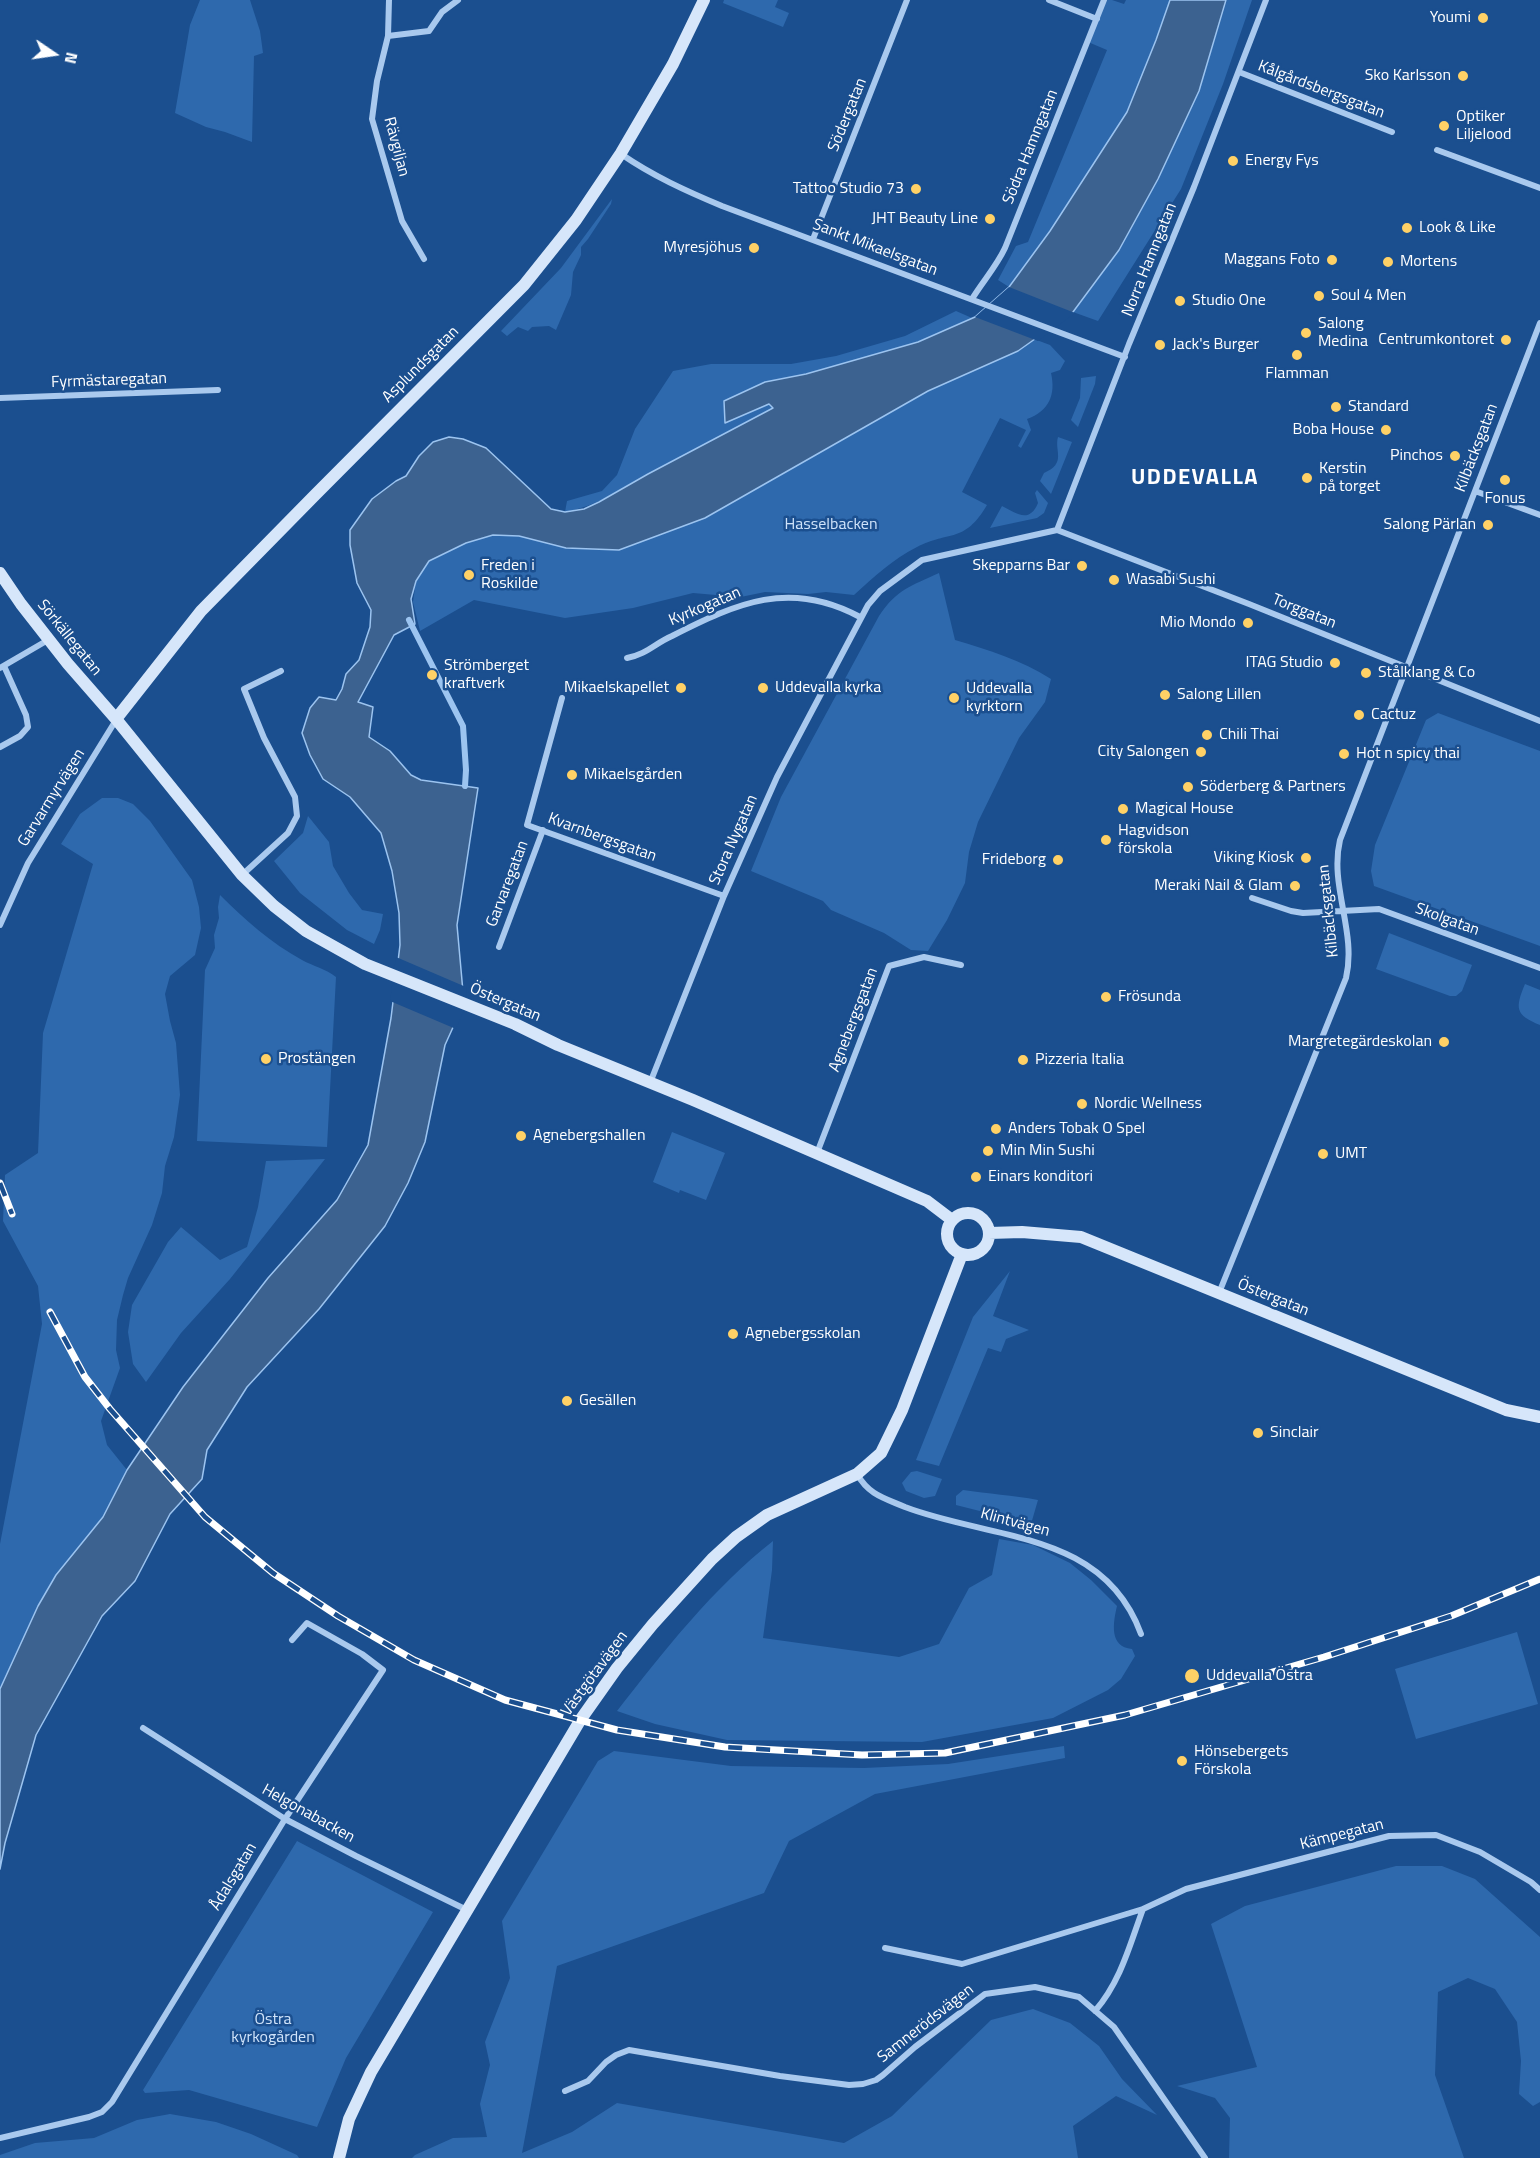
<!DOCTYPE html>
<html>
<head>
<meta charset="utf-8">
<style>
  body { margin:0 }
  #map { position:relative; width:1540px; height:2158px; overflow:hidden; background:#1b4f8f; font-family:"Titillium Web",sans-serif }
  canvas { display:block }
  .north { position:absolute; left:24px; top:24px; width:60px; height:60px; -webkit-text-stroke:4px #1b4f8f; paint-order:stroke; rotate:103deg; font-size:16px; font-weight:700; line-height:24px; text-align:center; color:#fff }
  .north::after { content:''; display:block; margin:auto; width:21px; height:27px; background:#fff; clip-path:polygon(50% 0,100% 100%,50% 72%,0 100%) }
</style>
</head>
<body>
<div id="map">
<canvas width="1540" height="2158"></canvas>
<div class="north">N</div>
</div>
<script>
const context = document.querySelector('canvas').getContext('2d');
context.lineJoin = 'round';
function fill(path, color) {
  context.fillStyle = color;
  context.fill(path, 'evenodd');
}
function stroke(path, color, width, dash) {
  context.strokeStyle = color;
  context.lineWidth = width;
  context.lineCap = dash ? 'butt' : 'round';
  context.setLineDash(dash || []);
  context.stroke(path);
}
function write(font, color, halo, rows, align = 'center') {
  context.font = font + ' "Titillium Web",sans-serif';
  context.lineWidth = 5;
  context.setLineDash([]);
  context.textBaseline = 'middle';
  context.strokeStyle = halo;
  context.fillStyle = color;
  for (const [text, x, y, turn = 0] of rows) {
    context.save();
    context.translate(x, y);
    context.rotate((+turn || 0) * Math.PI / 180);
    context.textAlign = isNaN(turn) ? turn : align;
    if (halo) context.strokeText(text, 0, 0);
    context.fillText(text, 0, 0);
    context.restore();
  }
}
const green = new Path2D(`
  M 200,0 L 250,0 L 260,31 L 263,53 L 254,56 L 252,142 L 225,132 L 206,127 L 175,113 L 190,25 Z
  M 724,0 L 778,0 L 775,7 L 789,13 L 783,27 L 723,3 Z
  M 1104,0 L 1112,0 L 1124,4 L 1126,0 L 1170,0 L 1156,40 L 1127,112 L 1050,231 L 1009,287 L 998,280 L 1016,246 L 1028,242 L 1107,50 L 1088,42 Z
  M 1227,0 L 1252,0 L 1223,84 L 1181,189 L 1098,321 L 1073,312 L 1119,250 L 1158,179 L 1199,91 Z
  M 612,199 L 611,204 L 588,239 L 581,247 L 581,255 L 573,272 L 571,295 L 556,330 L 549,326 L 532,327 L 528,331 L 518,327 L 507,336 L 501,331 L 561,268 Z
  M 956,311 L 972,318 L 918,342 L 806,374 L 765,382 L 725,423 L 769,403 L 773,408 L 771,410 C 730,431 689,452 648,474 C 620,489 598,506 565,512 L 567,501 L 602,491 L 617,475 L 635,429 L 673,371 L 711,364 L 791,364 L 836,356 L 905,336 Z
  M 1034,339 L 1050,345 L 1065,361 L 1060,370 L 1051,373 C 1056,395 1049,411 1027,419 L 1031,430 L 1021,448 L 1018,446 L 1026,430 L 1000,418 L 962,492 L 987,505 C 964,544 950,530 917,547 C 893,559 874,577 854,595 L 826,592 L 808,594 L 765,592 L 726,600 L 716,595 L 693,593 L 633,608 L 565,618 L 474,600 L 420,631 L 413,602 L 416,581 L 429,561 L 466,543 L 493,535 L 519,536 L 566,548 L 619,550 L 928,391 L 1018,351 Z
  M 1096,376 L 1095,384 L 1078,427 L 1071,420 L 1080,398 L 1081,378 Z
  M 1058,437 L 1072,442 L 1051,494 L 1040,481 L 1044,473 C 1067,463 1054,451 1058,437 Z
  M 1037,490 L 1048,503 L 1044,513 L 1037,518 L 990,528 L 1002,506 C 1015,512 1029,525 1038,503 L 1035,493 Z
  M 939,573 L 955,640 C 989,650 1021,660 1051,679 L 1045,702 L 1019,738 L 978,822 L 969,852 L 965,883 L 947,920 L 928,951 L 911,950 L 884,933 L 831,910 L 823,901 L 751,871 L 781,797 L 879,616 C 897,589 911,586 939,573 Z
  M 1438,713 L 1540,751 L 1540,946 L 1374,886 L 1371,871 L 1375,845 L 1426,720 Z
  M 102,798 L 118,798 L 133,804 L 150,821 L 192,880 L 199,907 L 201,928 L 195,955 L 170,976 L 165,994 L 170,1021 L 176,1043 L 180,1095 L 174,1137 L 165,1166 L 162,1193 L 152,1225 L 128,1278 L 123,1295 L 117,1320 L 116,1350 L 120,1368 L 101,1421 L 107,1445 L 127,1470 L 103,1517 L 56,1575 L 38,1606 L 0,1689 L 0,1544 L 42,1324 L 38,1286 L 3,1221 L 5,1175 L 38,1153 L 43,1033 L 93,864 L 61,844 L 80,814 Z
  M 308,816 L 329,842 L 333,866 L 349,893 L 362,910 L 383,914 L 380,930 L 374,944 L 347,930 L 300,893 L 274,861 L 303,833 Z
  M 220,895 C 245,920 271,943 302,960 C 313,966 326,969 336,977 L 327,1147 L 197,1141 L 205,970 L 215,948 L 214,935 L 219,918 L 218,907 Z
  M 1389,933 L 1472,965 L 1462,991 L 1456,996 L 1450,996 L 1376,969 Z
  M 1525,984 L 1540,990 L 1540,1025 C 1515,1015 1515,1008 1525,984 Z
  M 672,1132 L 725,1153 L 706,1200 L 680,1190 L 679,1193 L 653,1182 Z
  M 325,1159 L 230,1279 L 181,1333 L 146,1382 L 133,1364 L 128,1332 L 132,1305 L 168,1242 L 181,1227 L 220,1260 L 247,1247 L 258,1207 L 266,1161 Z
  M 1010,1271 L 993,1316 L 1029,1330 L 1006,1339 L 1001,1352 L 988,1348 L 939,1466 L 916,1460 L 973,1317 Z
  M 917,1471 L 942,1479 L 935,1496 L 924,1498 L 906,1491 L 902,1483 L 911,1472 Z
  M 963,1490 C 988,1494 1013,1495 1038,1500 L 1031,1524 L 956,1505 L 956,1496 Z
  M 999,1539 L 1033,1545 L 1070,1563 L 1091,1580 L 1117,1606 C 1113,1623 1109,1647 1132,1649 L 1135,1656 L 1121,1679 L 1108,1690 L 1053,1718 L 922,1742 L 727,1740 L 655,1724 L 617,1711 C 664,1651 713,1588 773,1541 L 772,1570 L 763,1638 L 899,1657 L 939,1644 L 969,1588 L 992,1575 Z
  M 1517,1632 L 1538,1704 L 1416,1739 L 1395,1669 Z
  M 1064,1746 L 1065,1758 L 875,1794 L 789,1841 L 764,1893 L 557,1966 L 522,2153 L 572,2132 L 617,2103 L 844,2143 L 892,2116 L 991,2020 L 1033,2009 L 1070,2023 L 1099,2046 L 1122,2079 L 1157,2115 L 1116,2096 L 1073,2126 L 1078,2158 L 412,2158 L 415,2155 L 453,2138 L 487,2137 L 480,2104 L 490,2065 L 485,2042 L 510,1978 L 502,1921 L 598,1761 L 614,1751 L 731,1766 L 864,1768 L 948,1764 Z
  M 297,1841 L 433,1912 L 346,2058 L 317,2127 L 189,2090 L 145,2093 L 143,2090 Z
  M 1396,1866 L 1442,1866 L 1475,1879 L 1540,1937 L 1540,2102 L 1533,2106 L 1519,2094 L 1521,2061 L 1517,2022 L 1495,1989 L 1468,1978 L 1438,1992 L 1435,2075 L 1464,2158 L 1229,2158 L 1230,2118 L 1215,2098 L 1177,2086 L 1257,2067 L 1211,1924 L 1245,1906 Z
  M 170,2114 L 216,2122 L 251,2134 L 297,2155 L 299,2158 L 0,2158 L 0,2155 L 35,2143 L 94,2138 L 137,2120 Z`);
const water = new Path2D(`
  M 1170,0 L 1226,0 L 1199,91 L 1158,179 L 1119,250 L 1073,312 L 1018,351 L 928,391 L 705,518 L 619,550 L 566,548 L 519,536 L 493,535 L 466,543 L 429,561 L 416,581 L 411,599 L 415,624 L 394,635 L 358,702 L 373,707 L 369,737 L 390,751 L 411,775 L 421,780 L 478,788 L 457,925 L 464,1003 L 445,1045 L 425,1142 L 408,1183 L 385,1226 L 319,1309 L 247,1387 L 207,1450 L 202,1479 L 170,1514 L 135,1581 L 102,1616 L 36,1735 L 5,1843 L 0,1869 L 0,1689 L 38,1606 L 56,1575 L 103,1517 L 127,1470 L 183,1387 L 268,1278 L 337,1200 L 368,1145 L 391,1018 L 400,945 L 399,913 L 392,871 L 381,833 L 350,797 L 323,779 L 310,755 L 302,733 L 310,708 L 319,697 L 336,700 L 342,689 L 346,674 L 359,660 L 370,627 L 371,610 L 357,583 L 350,545 L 350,530 L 372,499 L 396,481 L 406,476 L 419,456 L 433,442 L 449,437 L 463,439 L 486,448 L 551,509 L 565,512 L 584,509 L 599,502 L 648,474 L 773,408 L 769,404 L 725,423 L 724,401 L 765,382 L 806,374 L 918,342 L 975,317 L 1009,287 L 1050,231 L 1127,112 L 1156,40 Z`);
const pier = new Path2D(`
  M 1009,287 L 1075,313 L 1038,341 L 975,317 Z
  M 396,957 L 466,987 L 467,1003 L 456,1029 L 390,1001 Z`);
const stream = new Path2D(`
  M 409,620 L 463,726 L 466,770 L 465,786`);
const street = new Path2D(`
  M 389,0 L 388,36 L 377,81 L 372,119 L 402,221 L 424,259
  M 1049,0 L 1097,19
  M 388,36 L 429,31 L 442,12 L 458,0
  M 1239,72 L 1392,132
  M 1437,150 L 1540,188
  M 621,154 C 653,176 686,191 722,206 L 1125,357
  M 813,239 L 907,0
  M 972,299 C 983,281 996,267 1005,248 L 1104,0
  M 0,398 L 218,390
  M 1475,491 L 1540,515
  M 1057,530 L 1129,344 L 1194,187 L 1266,0
  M 1057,530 L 1249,604 L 1540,721
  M 627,658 C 647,654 654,644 672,636 C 737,603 790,579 860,617
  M 0,668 L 48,640
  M 562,698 L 527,825 L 724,896
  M 0,747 L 20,736 L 28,727 L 26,715 L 4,666
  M 242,875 L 288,833 L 297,816 L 295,797 L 264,738 L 244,689 L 281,671
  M 1252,898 L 1291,911 L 1303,913 L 1379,909 L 1540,968
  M 0,925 L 28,863 L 116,720
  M 499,947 L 543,830
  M 650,1083 L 724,896 L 777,777 L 868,605 L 880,591 L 922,560 L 1057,530
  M 817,1153 L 889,966 L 924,957 L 961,965
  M 1219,1293 L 1346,978 C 1357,932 1329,886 1340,840 L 1540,323
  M 857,1474 C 869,1495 884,1498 905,1507 C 991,1540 1103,1530 1141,1634
  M 143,1728 L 285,1819 L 356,1856 L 467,1910
  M 885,1948 L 962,1964 L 1143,1909
  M 1095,2011 C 1121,1981 1130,1944 1143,1909 L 1186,1889 L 1389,1836 L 1436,1835 L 1480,1852 L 1531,1882 L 1540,1890
  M 565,2091 L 588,2081 L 606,2062 L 616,2055 L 629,2050 L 780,2076 L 849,2085 L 863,2084 L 876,2080 L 883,2075 L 915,2047 L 985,1994 L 1035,1987 L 1079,1997 L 1114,2027 L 1205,2158
  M 0,2138 L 89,2117 L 102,2112 L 112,2102 L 285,1819 L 383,1670 L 362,1654 L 307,1623 L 292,1640`);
const secondary = new Path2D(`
  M 0,573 L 21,604 L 68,664 L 116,719 L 242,875 L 274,906 L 306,931 L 365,964 L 515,1024 L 558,1045 L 693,1100 L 927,1201 L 952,1220
  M 116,719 L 201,611 L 315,495 L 524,285 L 576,220 L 621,153 L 673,64 L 704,0
  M947 1234a21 21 0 1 1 42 0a21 21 0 1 1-42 0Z
  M 989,1233 L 1022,1232 L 1081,1237 L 1506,1410 L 1540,1417
  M 339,2158 L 349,2119 L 371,2072 L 581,1719 L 617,1668 L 653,1624 L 712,1559 L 736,1537 L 767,1515 L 857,1474 L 881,1453 L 902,1410 L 962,1254`);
const rail = new Path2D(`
  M 0,1183 L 12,1214
  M 50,1312 L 85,1377 L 110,1409 L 205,1517 L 273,1573 L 338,1616 L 414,1660 L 505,1700 L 617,1730 L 725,1747 L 862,1755 L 945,1753 L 1125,1715 L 1324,1657 L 1451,1616 L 1540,1579`);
const markers = [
  [1483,18,6,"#ffd166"],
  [1463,76,6,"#ffd166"],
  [1444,126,6,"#ffd166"],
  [1233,161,6,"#ffd166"],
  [916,189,6,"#ffd166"],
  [990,219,6,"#ffd166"],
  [1407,228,6,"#ffd166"],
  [754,248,6,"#ffd166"],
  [1332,260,6,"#ffd166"],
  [1388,262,6,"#ffd166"],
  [1319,296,6,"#ffd166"],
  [1180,301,6,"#ffd166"],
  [1306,333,6,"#ffd166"],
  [1506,340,6,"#ffd166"],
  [1160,345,6,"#ffd166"],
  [1297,355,6,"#ffd166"],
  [1336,407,6,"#ffd166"],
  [1386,430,6,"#ffd166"],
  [1455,456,6,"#ffd166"],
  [1307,478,6,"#ffd166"],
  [1505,480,6,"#ffd166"],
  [1488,525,6,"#ffd166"],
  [1082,566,6,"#ffd166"],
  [469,575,6,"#ffd166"],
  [1114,580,6,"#ffd166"],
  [1248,623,6,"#ffd166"],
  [1335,663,6,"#ffd166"],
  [1366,673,6,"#ffd166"],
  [432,675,6,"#ffd166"],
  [681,688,6,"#ffd166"],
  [763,688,6,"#ffd166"],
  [1165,695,6,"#ffd166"],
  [954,698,6,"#ffd166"],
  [1359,715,6,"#ffd166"],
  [1207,735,6,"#ffd166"],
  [1201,752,6,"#ffd166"],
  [1344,754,6,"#ffd166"],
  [572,775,6,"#ffd166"],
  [1188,787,6,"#ffd166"],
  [1123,809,6,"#ffd166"],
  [1106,840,6,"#ffd166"],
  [1306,858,6,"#ffd166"],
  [1058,860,6,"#ffd166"],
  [1295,886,6,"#ffd166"],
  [1106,997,6,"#ffd166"],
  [1444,1042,6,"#ffd166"],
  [266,1059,6,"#ffd166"],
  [1023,1060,6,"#ffd166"],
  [1082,1104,6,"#ffd166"],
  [996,1129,6,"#ffd166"],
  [521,1136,6,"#ffd166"],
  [988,1151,6,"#ffd166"],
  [1323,1154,6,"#ffd166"],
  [976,1177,6,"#ffd166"],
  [733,1334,6,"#ffd166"],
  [567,1401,6,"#ffd166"],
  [1258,1433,6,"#ffd166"],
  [1192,1676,8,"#ffd166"],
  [1182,1761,6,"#ffd166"]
];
const poiNames = [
  ["Youmi",1471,18,"right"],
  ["Sko Karlsson",1451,76,"right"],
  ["Optiker",1456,117],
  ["Liljelood",1456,135],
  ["Energy Fys",1245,161],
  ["Tattoo Studio 73",904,189,"right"],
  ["JHT Beauty Line",978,219,"right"],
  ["Look & Like",1419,228],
  ["Myresjöhus",742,248,"right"],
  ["Maggans Foto",1320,260,"right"],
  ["Mortens",1400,262],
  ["Soul 4 Men",1331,296],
  ["Studio One",1192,301],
  ["Salong",1318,324],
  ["Medina",1318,342],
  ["Centrumkontoret",1494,340,"right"],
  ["Jack's Burger",1172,345],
  ["Flamman",1297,374,"center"],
  ["Standard",1348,407],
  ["Boba House",1374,430,"right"],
  ["Pinchos",1443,456,"right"],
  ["Kerstin",1319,469],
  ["på torget",1319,487],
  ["Fonus",1505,499,"center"],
  ["Salong Pärlan",1476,525,"right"],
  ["Freden i",481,566],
  ["Roskilde",481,584],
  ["Skepparns Bar",1070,566,"right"],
  ["Wasabi Sushi",1126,580],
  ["Mio Mondo",1236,623,"right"],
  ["ITAG Studio",1323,663,"right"],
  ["Strömberget",444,666],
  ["kraftverk",444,684],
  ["Stålklang & Co",1378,673],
  ["Mikaelskapellet",669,688,"right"],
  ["Uddevalla kyrka",775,688],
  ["Uddevalla",966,689],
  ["kyrktorn",966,707],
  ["Salong Lillen",1177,695],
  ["Cactuz",1371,715],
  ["Chili Thai",1219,735],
  ["City Salongen",1189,752,"right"],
  ["Hot n spicy thai",1356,754],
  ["Mikaelsgården",584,775],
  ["Söderberg & Partners",1200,787],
  ["Magical House",1135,809],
  ["Hagvidson",1118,831],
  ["förskola",1118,849],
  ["Viking Kiosk",1294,858,"right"],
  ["Frideborg",1046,860,"right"],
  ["Meraki Nail & Glam",1283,886,"right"],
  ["Frösunda",1118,997],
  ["Margretegärdeskolan",1432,1042,"right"],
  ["Prostängen",278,1059],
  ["Pizzeria Italia",1035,1060],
  ["Nordic Wellness",1094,1104],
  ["Anders Tobak O Spel",1008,1129],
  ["Agnebergshallen",533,1136],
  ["Min Min Sushi",1000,1151],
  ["UMT",1335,1154],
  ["Einars konditori",988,1177],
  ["Agnebergsskolan",745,1334],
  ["Gesällen",579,1401],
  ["Sinclair",1270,1433],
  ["Uddevalla Östra",1206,1676],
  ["Hönsebergets",1194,1752],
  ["Förskola",1194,1770]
];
const streetNames = [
  ["Kålgårdsbergsgatan",1321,90,21],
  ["Södergatan",848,115,-68],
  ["Rävgiljan",396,147,75],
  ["Södra Hamngatan",1031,147,-68],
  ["Sankt Mikaelsgatan",875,248,21],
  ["Norra Hamngatan",1150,260,-68],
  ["Asplundsgatan",421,365,-45],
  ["Fyrmästaregatan",109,381,-2],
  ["Kilbäcksgatan",1477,448,-69],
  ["Kyrkogatan",705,607,-23],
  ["Torggatan",1304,612,22],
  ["Sörkällegatan",69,638,51],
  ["Garvarmyrvägen",52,798,-58],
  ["Kvarnbergsgatan",602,838,20],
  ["Stora Nygatan",734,840,-66],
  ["Garvaregatan",508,884,-69],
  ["Kilbäcksgatan",1329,911,-96],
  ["Skolgatan",1447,920,20],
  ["Östergatan",505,1003,23],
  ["Agnebergsgatan",854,1020,-69],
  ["Östergatan",1273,1298,22],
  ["Klintvägen",1015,1523,15],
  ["Västgötavägen",595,1674,-54],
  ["Helgonabacken",308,1814,29],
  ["Kämpegatan",1342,1835,-14],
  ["Ådalsgatan",234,1877,-59],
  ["Samnerödsvägen",926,2024,-38]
];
const parkNames = [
  ["Hasselbacken",831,525],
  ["Östra",273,2020],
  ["kyrkogården",273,2038]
];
const districtNames = [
  ["UDDEVALLA",1195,479]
];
fill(green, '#2e69ad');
fill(water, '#3c6290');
stroke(water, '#9cc4f0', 1.5);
fill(pier, '#1b4f8f');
stroke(stream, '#9cc4f0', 6);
stroke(street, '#a9c9ee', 6);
stroke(secondary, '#d6e6fa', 12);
stroke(rail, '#fff', 7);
stroke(rail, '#1b4f8f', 4.5, [14]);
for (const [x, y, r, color] of markers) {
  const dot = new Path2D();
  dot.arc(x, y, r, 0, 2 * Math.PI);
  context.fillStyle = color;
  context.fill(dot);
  stroke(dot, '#1b4f8f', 2);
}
write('16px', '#fff', '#1b4f8f', poiNames, 'left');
write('16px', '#fff', '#1b4f8f', streetNames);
write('16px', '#cfe3fa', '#1b4f8f', parkNames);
context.letterSpacing = '1.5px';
write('bold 22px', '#fff', '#1b4f8f', districtNames);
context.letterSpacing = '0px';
</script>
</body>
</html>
